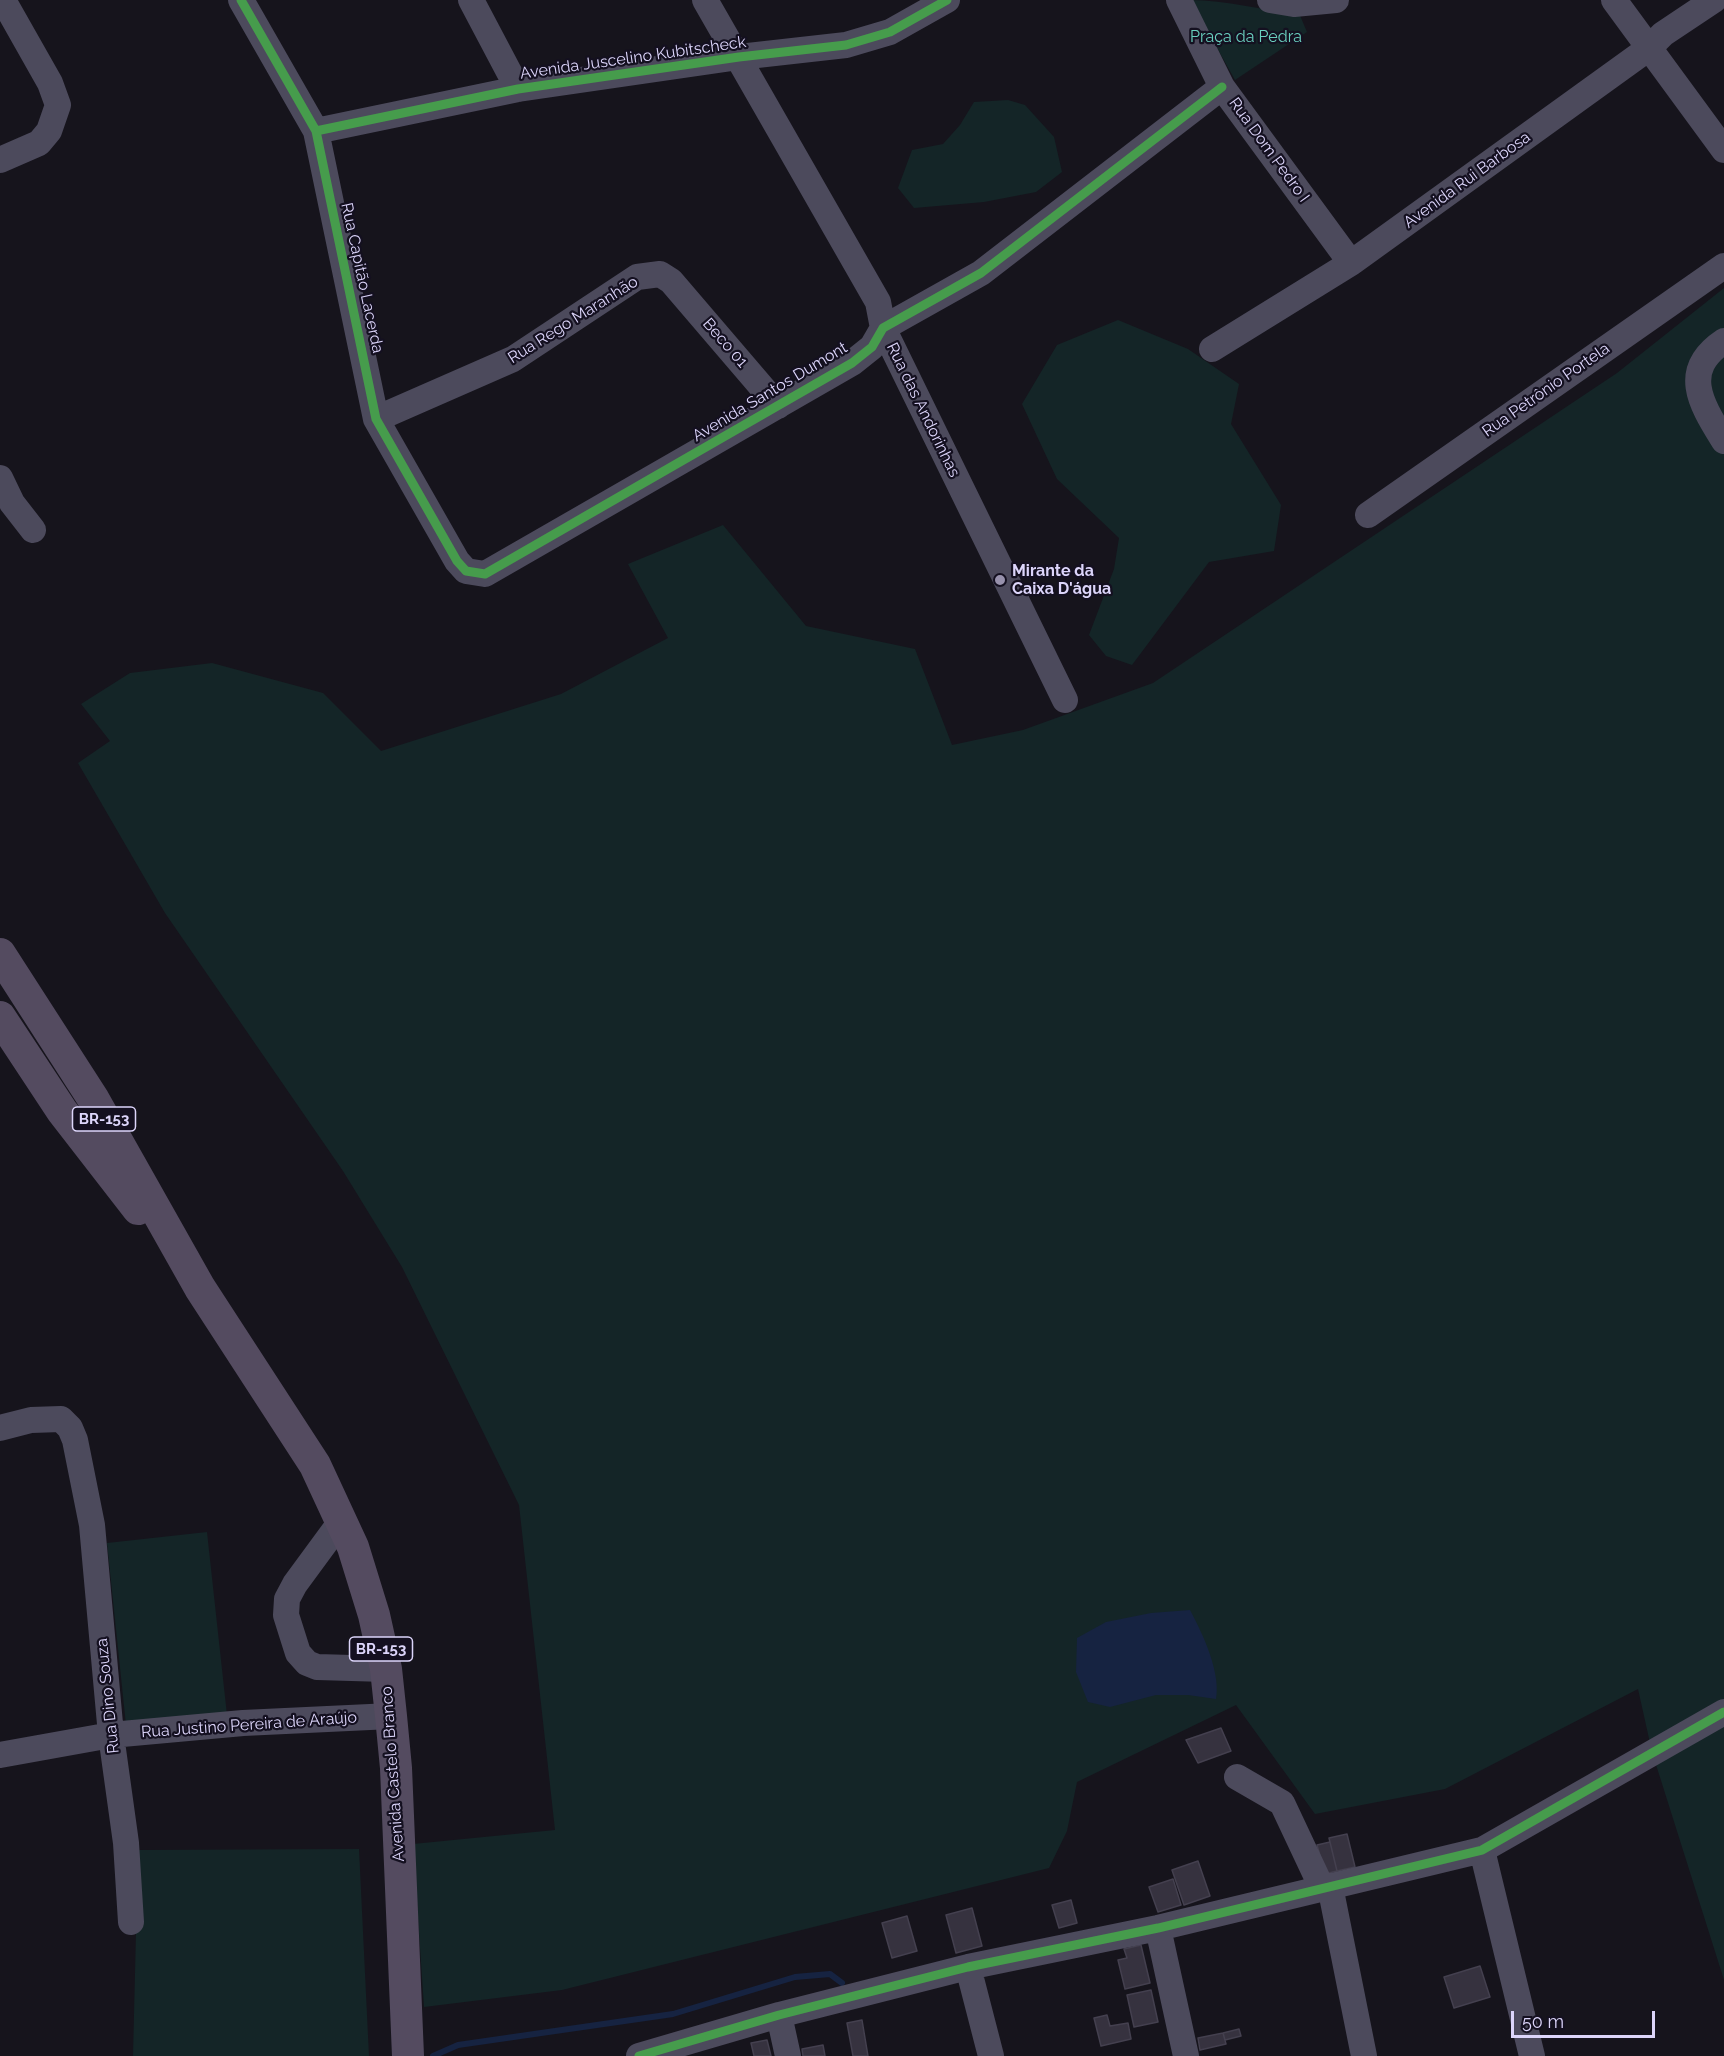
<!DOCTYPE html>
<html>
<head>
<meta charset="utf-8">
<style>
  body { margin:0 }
  #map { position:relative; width:1724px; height:2056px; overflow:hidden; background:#16141c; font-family:Raleway,sans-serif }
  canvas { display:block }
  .scale { position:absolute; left:1511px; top:2011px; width:144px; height:27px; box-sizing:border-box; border:3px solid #dcd5fa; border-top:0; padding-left:8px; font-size:18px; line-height:21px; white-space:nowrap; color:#dcd5fa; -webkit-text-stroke:4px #141020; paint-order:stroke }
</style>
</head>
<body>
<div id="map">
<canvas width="1724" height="2056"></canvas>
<div class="scale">50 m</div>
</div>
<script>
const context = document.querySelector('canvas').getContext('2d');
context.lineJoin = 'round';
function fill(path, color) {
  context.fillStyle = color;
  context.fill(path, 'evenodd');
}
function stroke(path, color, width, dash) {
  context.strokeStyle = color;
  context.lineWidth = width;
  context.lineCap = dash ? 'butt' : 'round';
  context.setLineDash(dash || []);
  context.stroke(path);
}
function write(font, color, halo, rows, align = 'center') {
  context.font = font + ' Raleway,sans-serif';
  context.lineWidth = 4.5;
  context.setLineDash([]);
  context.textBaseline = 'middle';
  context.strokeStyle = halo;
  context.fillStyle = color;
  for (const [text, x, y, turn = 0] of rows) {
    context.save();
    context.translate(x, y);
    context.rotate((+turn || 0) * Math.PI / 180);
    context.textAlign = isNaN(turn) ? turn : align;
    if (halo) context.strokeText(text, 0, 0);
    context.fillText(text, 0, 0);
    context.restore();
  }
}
const green = new Path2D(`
  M 1190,0 C 1227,0 1262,11 1299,13 L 1307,32 L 1235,80 Z
  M 1008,100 L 1025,105 L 1054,137 L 1062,172 L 1036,192 L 984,202 L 914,208 L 898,188 L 912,150 L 943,144 L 960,125 L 974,102 Z
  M 1724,288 L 1724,1980 L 1652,1752 L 1638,1689 L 1445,1789 L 1315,1814 L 1236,1705 L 1077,1782 L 1067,1831 L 1049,1868 L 562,1990 L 424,2007 L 413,1844 L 555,1830 L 519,1505 L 402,1267 L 343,1171 L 165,913 L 78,763 L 110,741 L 81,704 L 130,673 L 212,663 L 323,693 L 381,751 L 561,694 L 668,638 L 628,564 L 723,525 L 806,626 L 915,649 L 952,745 L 1023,730 L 1153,683 L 1617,373 Z
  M 1118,320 L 1188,349 L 1239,384 L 1231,424 L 1281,505 L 1274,551 L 1209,562 L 1132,665 L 1106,656 L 1089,635 L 1114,569 L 1119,538 L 1057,479 L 1022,404 L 1057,345 Z
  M 207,1532 L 227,1715 L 126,1725 L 107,1543 Z
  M 359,1849 L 369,2056 L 133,2056 L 138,1850 Z`);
const water = new Path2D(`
  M 1190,1610 C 1203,1634 1221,1673 1216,1699 L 1188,1695 L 1156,1695 L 1110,1707 L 1088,1702 L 1076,1672 L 1077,1638 L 1106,1622 L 1151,1613 Z`);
const stream = new Path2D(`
  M 433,2056 L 458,2045 L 673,2014 L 795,1977 L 830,1974 L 842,1983`);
const building = new Path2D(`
  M 1221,1728 L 1231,1751 L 1198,1763 L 1186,1740 Z
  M 1347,1834 L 1355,1867 L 1337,1871 L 1329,1838 Z
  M 1330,1842 L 1337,1871 L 1325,1874 L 1317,1845 Z
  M 1198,1861 L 1210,1896 L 1184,1905 L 1172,1870 Z
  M 1173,1879 L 1181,1905 L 1158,1912 L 1149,1887 Z
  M 1071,1900 L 1077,1923 L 1059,1928 L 1052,1905 Z
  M 972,1908 L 982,1946 L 956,1953 L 946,1915 Z
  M 907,1916 L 917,1951 L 892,1958 L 882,1923 Z
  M 1141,1945 L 1150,1983 L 1125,1989 L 1118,1960 L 1127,1958 L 1124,1949 Z
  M 1480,1966 L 1490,1997 L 1454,2008 L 1444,1977 Z
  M 1151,1990 L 1158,2022 L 1134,2027 L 1127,1995 Z
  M 1107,2015 L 1110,2026 L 1128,2023 L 1131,2039 L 1101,2046 L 1094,2018 Z
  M 862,2020 L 868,2056 L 853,2056 L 847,2023 Z
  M 1239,2029 L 1241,2036 L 1225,2040 L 1223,2033 Z
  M 1223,2033 L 1226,2044 L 1200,2050 L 1198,2038 Z
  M 767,2040 L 771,2056 L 754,2056 L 751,2043 Z
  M 823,2045 L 825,2056 L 803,2056 L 802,2049 Z`);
const minor = new Path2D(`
  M 241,0 L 316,131 L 376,419 L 457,561 L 466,571 L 485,574 L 852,363 L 872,347 L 883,328 L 981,273 L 1222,87
  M 471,0 L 518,89
  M 705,0 L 878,302 L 883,328 L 1065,700
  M 1179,0 L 1222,87 L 1351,263
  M 1270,0 L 1294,4 L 1336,0
  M 1614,0 L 1724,150
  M 316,131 L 518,89 L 739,57 L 846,45 L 890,32 L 947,0
  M 0,160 L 39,143 L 49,131 L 58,105 L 50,83 L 3,0
  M 1724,341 C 1679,371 1702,405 1724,441
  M 1212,349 L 1351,263 L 1649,48 L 1663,34 L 1714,0
  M 376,419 L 513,359 L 637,277 L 660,274 L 671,281 L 778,406
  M 0,478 L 12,503 L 33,530
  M 1368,515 L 1724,266
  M 0,1428 L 31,1420 L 61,1419 L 70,1428 L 75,1440 L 92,1525 L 111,1735 L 126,1843 L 131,1922
  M 342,1520 L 295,1584 L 287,1599 L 286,1615 L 298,1653 L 307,1663 L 317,1667 L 386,1669
  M 0,1755 L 111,1735 L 243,1723 L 391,1716
  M 1237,1777 L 1282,1803 L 1322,1888
  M 1482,1850 L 1532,2056
  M 1330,1886 L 1364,2056
  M 1158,1928 L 1186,2056
  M 968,1967 L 991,2056
  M 779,2015 L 788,2056
  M 639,2056 L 779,2015 L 968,1967 L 1158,1928 L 1482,1850 L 1724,1712`);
const major = new Path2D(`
  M 0,954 L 94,1100 L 200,1288 L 315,1465 L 353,1547 L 374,1615 L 386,1669 L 391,1716 L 396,1768 L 408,2056
  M 0,1017 L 62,1111 L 138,1209`);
const cycleway = new Path2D(`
  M 241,0 L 316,131 L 376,419 L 457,561 L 466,571 L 485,574 L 852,363 L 872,347 L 883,328 L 981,273 L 1222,87
  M 316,131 L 518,89 L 739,57 L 846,45 L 890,32 L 947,0
  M 639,2056 L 779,2015 L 968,1967 L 1158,1928 L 1482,1850 L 1724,1712`);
const markers = [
  [1000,580,6,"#9791ac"]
];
const shields = [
  [104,1119,63],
  [381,1649,63]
];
const shieldNames = [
  ["BR-153",104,1119],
  ["BR-153",381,1649]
];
const parkNames = [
  ["Praça da Pedra",1246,37]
];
const streetNames = [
  ["Avenida Juscelino Kubitscheck",633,58,-8],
  ["Rua Dom Pedro I",1269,150,54],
  ["Avenida Rui Barbosa",1467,180,-36],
  ["Rua Capitão Lacerda",362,278,78],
  ["Rua Rego Maranhão",573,320,-32],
  ["Beco 01",725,343,49],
  ["Rua Petrônio Portela",1546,390,-35],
  ["Avenida Santos Dumont",770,392,-31],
  ["Rua das Andorinhas",923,410,64],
  ["Rua Dino Souza",108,1696,-96],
  ["Rua Justino Pereira de Araújo",249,1725,-4],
  ["Avenida Castelo Branco",393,1774,-94]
];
const poiNames = [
  ["Mirante da",1012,571],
  ["Caixa D'água",1012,589]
];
fill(green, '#142527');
fill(water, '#162341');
stroke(stream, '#162341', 6);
fill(building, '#36323f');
stroke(building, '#44404f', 1.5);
stroke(minor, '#4c4a5c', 26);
stroke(major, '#544b60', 32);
stroke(cycleway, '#469c4c', 9);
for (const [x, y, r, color] of markers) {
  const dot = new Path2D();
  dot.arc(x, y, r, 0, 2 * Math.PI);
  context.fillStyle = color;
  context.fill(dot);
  stroke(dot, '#141020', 2);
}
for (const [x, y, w] of shields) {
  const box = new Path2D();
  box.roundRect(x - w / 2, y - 12, w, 24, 4.5);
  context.fillStyle = '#141020';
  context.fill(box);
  stroke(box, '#dcd5fa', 1.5);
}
write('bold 15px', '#dcd5fa', null, shieldNames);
write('16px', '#6ad0bf', '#141020', parkNames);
write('16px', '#dcd5fa', '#141020', streetNames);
write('bold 16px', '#dcd5fa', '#141020', poiNames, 'left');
</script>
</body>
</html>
